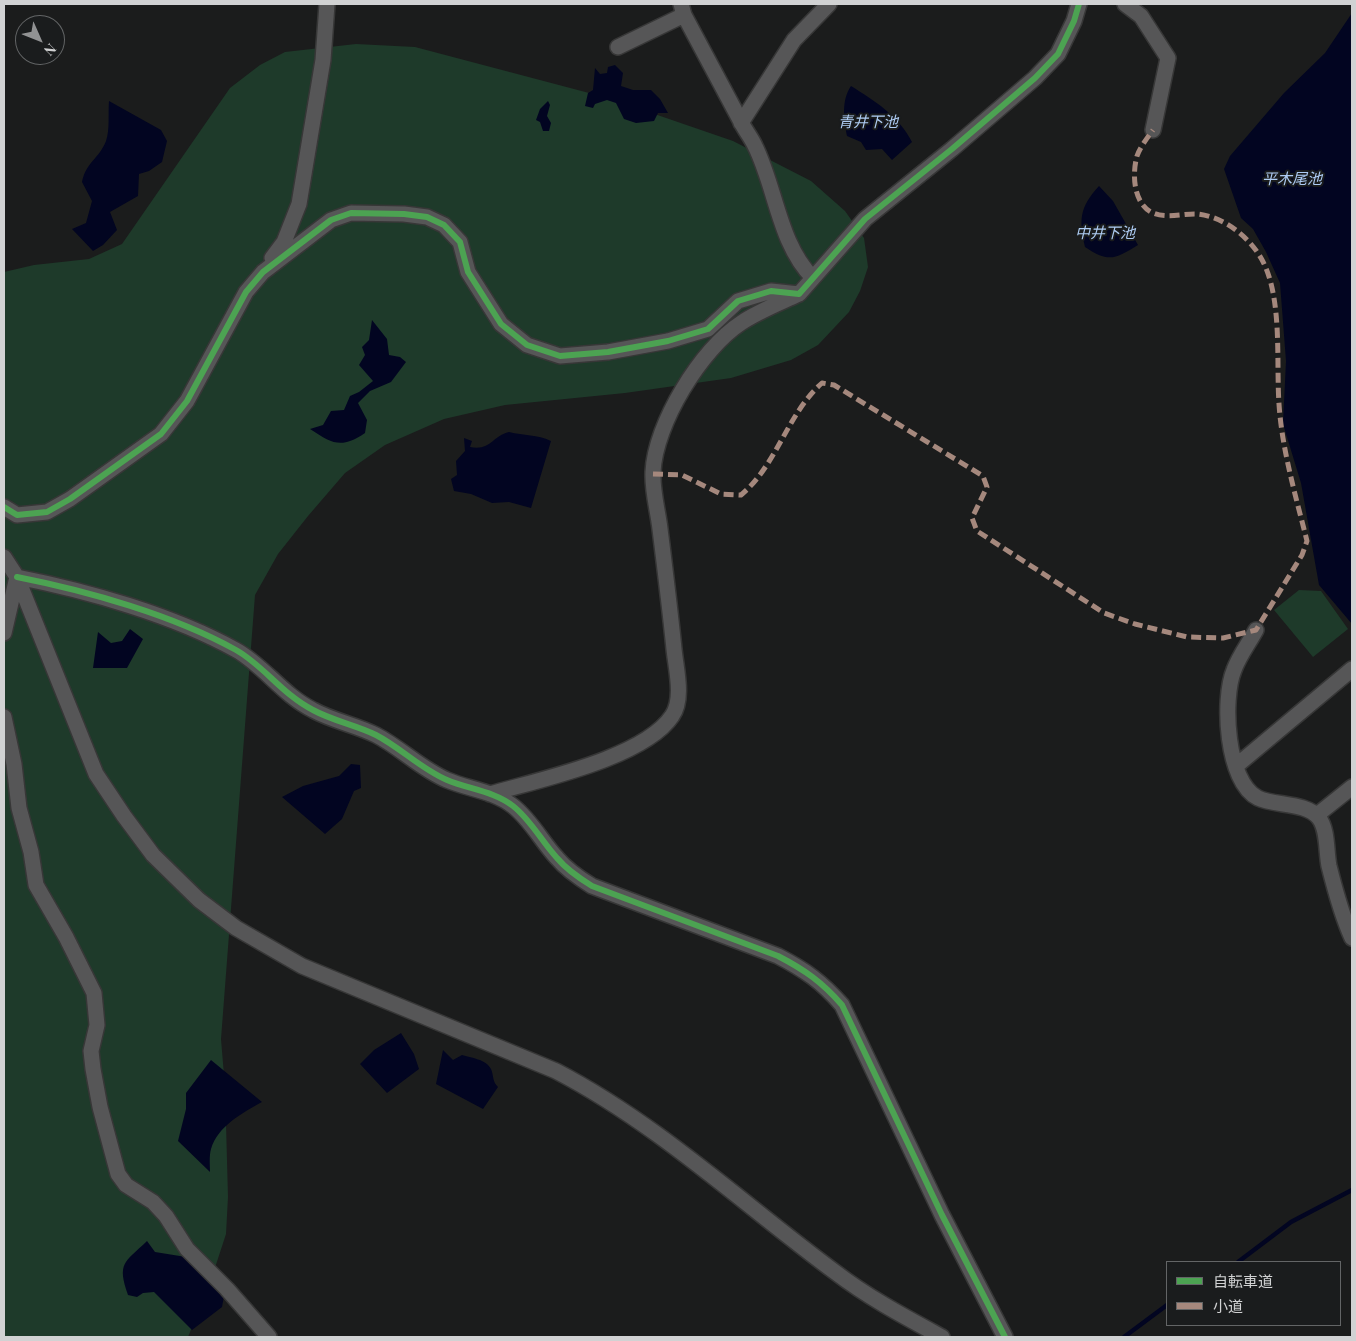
<!DOCTYPE html>
<html>
<head>
<meta charset="utf-8">
<style>
  body { margin:0 }
  #map { position:relative; width:1356px; height:1341px; overflow:hidden; background:#1b1c1c; font-family:"Playfair Display","Noto Sans JP",serif }
  canvas { display:block }
  .frame { position:absolute; inset:0; border:5px solid #d1d2d3; pointer-events:none }
  .legend { position:absolute; left:1166px; top:1261px; width:175px; height:65px; box-sizing:border-box; background:#1a1c1d; border:1px solid #636566; margin:0; padding:6px 9px; list-style:none; font-size:15px; color:#d1d2d3 }
  .legend li { display:flex; align-items:center; gap:10px; height:25px }
  .legend b { width:25px; border:1px solid #636566 }
  .north { position:absolute; left:15px; top:15px; width:50px; height:50px; box-sizing:border-box; background:#1a1c1d; border:1px solid #636566; border-radius:50%; rotate:134deg; font-size:14px; font-weight:700; line-height:20px; text-align:center; color:#d1d2d3 }
  .north::after { content:''; display:block; margin:auto; width:18px; height:22px; background:#919293; clip-path:polygon(50% 0,100% 100%,50% 72%,0 100%) }
</style>
</head>
<body>
<div id="map">
<canvas width="1356" height="1341"></canvas>
<div class="frame"></div>
<ul class="legend">
<li><b style="height:6px;background:#4ca352"></b>自転車道</li>
<li><b style="height:6px;background:#a5887d"></b>小道</li>
</ul>
<div class="north">N</div>
</div>
<script>
const context = document.querySelector('canvas').getContext('2d');
context.lineJoin = 'round';
function fill(path, color) {
  context.fillStyle = color;
  context.fill(path, 'evenodd');
}
function stroke(path, color, width, dash) {
  context.strokeStyle = color;
  context.lineWidth = width;
  context.lineCap = dash ? 'butt' : 'round';
  context.setLineDash(dash || []);
  context.stroke(path);
}
function write(font, color, halo, rows, align = 'center') {
  context.font = font + ' "Playfair Display","Noto Sans JP",serif';
  context.lineWidth = 4;
  context.setLineDash([]);
  context.textBaseline = 'middle';
  context.strokeStyle = halo;
  context.fillStyle = color;
  for (const [text, x, y, turn = 0] of rows) {
    context.save();
    context.translate(x, y);
    context.rotate((+turn || 0) * Math.PI / 180);
    context.textAlign = isNaN(turn) ? turn : align;
    if (halo) context.strokeText(text, 0, 0);
    context.fillText(text, 0, 0);
    context.restore();
  }
}
const green = new Path2D(`
  M 356,44 L 415,47 L 608,98 L 733,141 L 811,181 L 845,211 L 864,238 L 868,267 L 860,291 L 849,312 L 818,345 L 791,360 L 731,378 L 625,393 L 505,405 L 444,419 L 385,445 L 345,473 L 308,516 L 278,554 L 255,595 L 221,1039 L 225,1087 L 228,1197 L 226,1234 L 210,1283 L 188,1337 L 4,1337 L 4,272 L 34,265 L 89,259 L 122,244 L 230,88 L 260,65 L 285,52 Z
  M 1299,590 L 1321,591 L 1348,629 L 1313,657 L 1274,610 Z`);
const water = new Path2D(`
  M 1352,13 L 1352,624 L 1319,585 L 1301,483 L 1283,424 L 1286,361 L 1280,283 L 1266,252 L 1253,229 L 1241,218 L 1224,169 L 1230,156 L 1284,93 L 1325,53 Z
  M 615,65 L 623,73 L 621,86 L 633,90 L 651,90 L 660,99 L 668,113 L 658,113 L 654,121 L 636,123 L 624,119 L 616,103 L 607,100 L 595,104 L 593,108 L 585,106 L 588,93 L 593,90 L 595,68 L 600,74 L 607,73 L 608,67 Z
  M 851,86 C 875,101 899,116 912,142 L 892,160 L 882,149 L 866,150 L 861,142 L 847,136 C 844,119 841,101 851,86 Z
  M 109,101 L 161,130 L 167,141 L 162,162 L 149,171 L 139,174 L 138,196 L 110,212 L 117,230 L 103,245 L 93,251 L 72,229 L 86,223 L 92,201 L 82,182 C 86,162 99,159 106,141 C 110,130 108,113 109,101 Z
  M 548,101 L 550,105 L 547,116 L 551,123 L 549,131 L 543,131 L 540,122 L 536,120 L 540,109 Z
  M 1099,186 L 1113,201 L 1138,245 C 1115,259 1109,263 1085,247 C 1079,220 1079,208 1099,186 Z
  M 372,320 L 387,339 L 389,355 L 400,357 L 406,362 L 391,382 L 370,391 L 358,403 L 367,420 L 365,433 C 341,449 333,444 310,429 L 323,425 L 331,411 L 344,410 L 350,396 L 359,392 L 373,381 L 359,365 L 365,355 L 362,347 L 369,340 Z
  M 509,432 C 524,436 537,434 551,441 L 531,508 L 509,502 L 492,503 L 471,494 L 454,491 L 451,479 L 457,475 L 456,461 L 465,451 L 464,438 L 472,441 L 470,447 C 491,451 492,436 509,432 Z
  M 130,629 L 143,639 L 127,668 L 93,668 L 98,632 L 111,643 L 122,641 Z
  M 351,764 L 360,765 L 361,788 L 354,791 L 342,819 L 325,834 L 282,797 L 303,786 L 339,776 Z
  M 401,1033 L 414,1054 L 419,1069 L 387,1093 L 360,1064 L 374,1050 Z
  M 443,1050 L 453,1060 L 462,1055 C 471,1058 486,1059 491,1069 C 494,1076 492,1081 498,1087 L 483,1109 L 436,1084 Z
  M 211,1060 L 262,1102 C 242,1113 218,1126 211,1149 C 209,1156 210,1165 210,1172 L 178,1141 L 186,1109 L 186,1093 Z
  M 147,1241 L 155,1252 L 186,1257 L 224,1296 L 222,1307 L 192,1330 L 154,1292 L 143,1293 L 137,1297 L 128,1295 C 117,1263 124,1263 147,1241 Z`);
const stream = new Path2D(`
  M 1238,1262 L 1291,1222 L 1352,1190
  M 1124,1337 L 1167,1305`);
const minor = new Path2D(`
  M 681,4 L 684,15 C 703,50 721,85 740,120 C 744,129 751,137 755,146 C 776,188 779,244 813,278
  M 1125,4 L 1141,16 L 1168,58 L 1153,130
  M 618,47 L 684,15
  M 741,123 L 794,40 L 829,4
  M 272,258 L 284,242 L 299,204 L 323,60 L 327,4
  M 4,507 L 17,515 L 47,512 L 70,499 L 161,434 L 187,401 L 246,292 L 263,272 L 331,220 L 351,213 L 404,214 L 427,217 L 444,225 L 460,242 L 468,272 L 501,324 L 527,345 L 560,356 L 608,352 L 668,341 L 708,329 L 738,301 L 771,291 L 799,294 L 865,219 L 952,149 L 1035,78 L 1058,54 L 1074,21 L 1079,4
  M 4,557 L 17,577 L 96,774 L 124,816 L 153,855 L 199,900 L 236,928 L 302,966 L 556,1071 C 658,1124 743,1204 835,1272 C 869,1298 905,1317 942,1337
  M 17,577 C 88,591 173,615 236,650 C 263,665 283,695 313,710 C 333,721 356,725 376,735 C 401,748 421,769 447,780 C 468,789 494,791 513,806 C 531,820 542,842 557,858 C 567,870 579,878 592,886 L 778,956 C 805,970 822,982 842,1005 L 942,1215 L 1005,1337
  M 1256,630 C 1249,643 1239,656 1234,670 C 1222,699 1226,782 1258,798 C 1274,806 1307,802 1319,818 C 1328,830 1326,851 1329,866 C 1335,890 1342,916 1352,938
  M 4,633 L 17,577
  M 4,717 L 14,764 L 19,808 L 31,852 L 36,885 L 66,937 L 94,993 L 97,1025 L 91,1051 L 93,1069 L 100,1107 L 118,1174 L 126,1185 L 153,1202 L 166,1216 L 187,1249 L 227,1289 L 269,1337
  M 1236,766 L 1352,669
  M 490,794 C 538,780 644,758 672,716 C 684,699 676,669 674,649 C 670,609 665,569 660,529 C 658,511 652,491 653,472 C 655,424 701,349 741,323 C 759,311 780,303 799,294
  M 1317,815 L 1352,787`);
const quiet = new Path2D(`
  M 653,474 L 682,475 L 721,494 L 741,495 C 777,465 787,414 822,383 L 834,385 L 983,476 L 987,487 L 972,518 L 977,531 L 1104,613 L 1135,624 L 1187,637 L 1223,638 L 1256,630 L 1302,555 L 1307,541 C 1296,497 1282,450 1279,404 C 1276,361 1283,296 1261,258 C 1249,237 1224,217 1198,214 C 1184,213 1167,219 1153,213 C 1133,204 1132,174 1137,156 C 1140,147 1148,137 1153,130`);
const cycleway = new Path2D(`
  M 4,507 L 17,515 L 47,512 L 70,499 L 161,434 L 187,401 L 246,292 L 263,272 L 331,220 L 351,213 L 404,214 L 427,217 L 444,225 L 460,242 L 468,272 L 501,324 L 527,345 L 560,356 L 608,352 L 668,341 L 708,329 L 738,301 L 771,291 L 799,294 L 865,219 L 952,149 L 1035,78 L 1058,54 L 1074,21 L 1079,4
  M 17,577 C 88,591 173,615 236,650 C 263,665 283,695 313,710 C 333,721 356,725 376,735 C 401,748 421,769 447,780 C 468,789 494,791 513,806 C 531,820 542,842 557,858 C 567,870 579,878 592,886 L 778,956 C 805,970 822,982 842,1005 L 942,1215 L 1005,1337`);
const waterNames = [
  ["青井下池",868,122],
  ["平木尾池",1292,179],
  ["中井下池",1105,233]
];
fill(green, '#1e3a2a');
fill(water, '#020521');
stroke(stream, '#020521', 4.5);
stroke(minor, '#373737', 18);
stroke(minor, '#565657', 15);
stroke(quiet, '#a5887d', 5, [10, 5]);
stroke(cycleway, '#4ca352', 6);
write('italic 15px', '#aeccf3', '#1a1c1d', waterNames);
</script>
</body>
</html>
